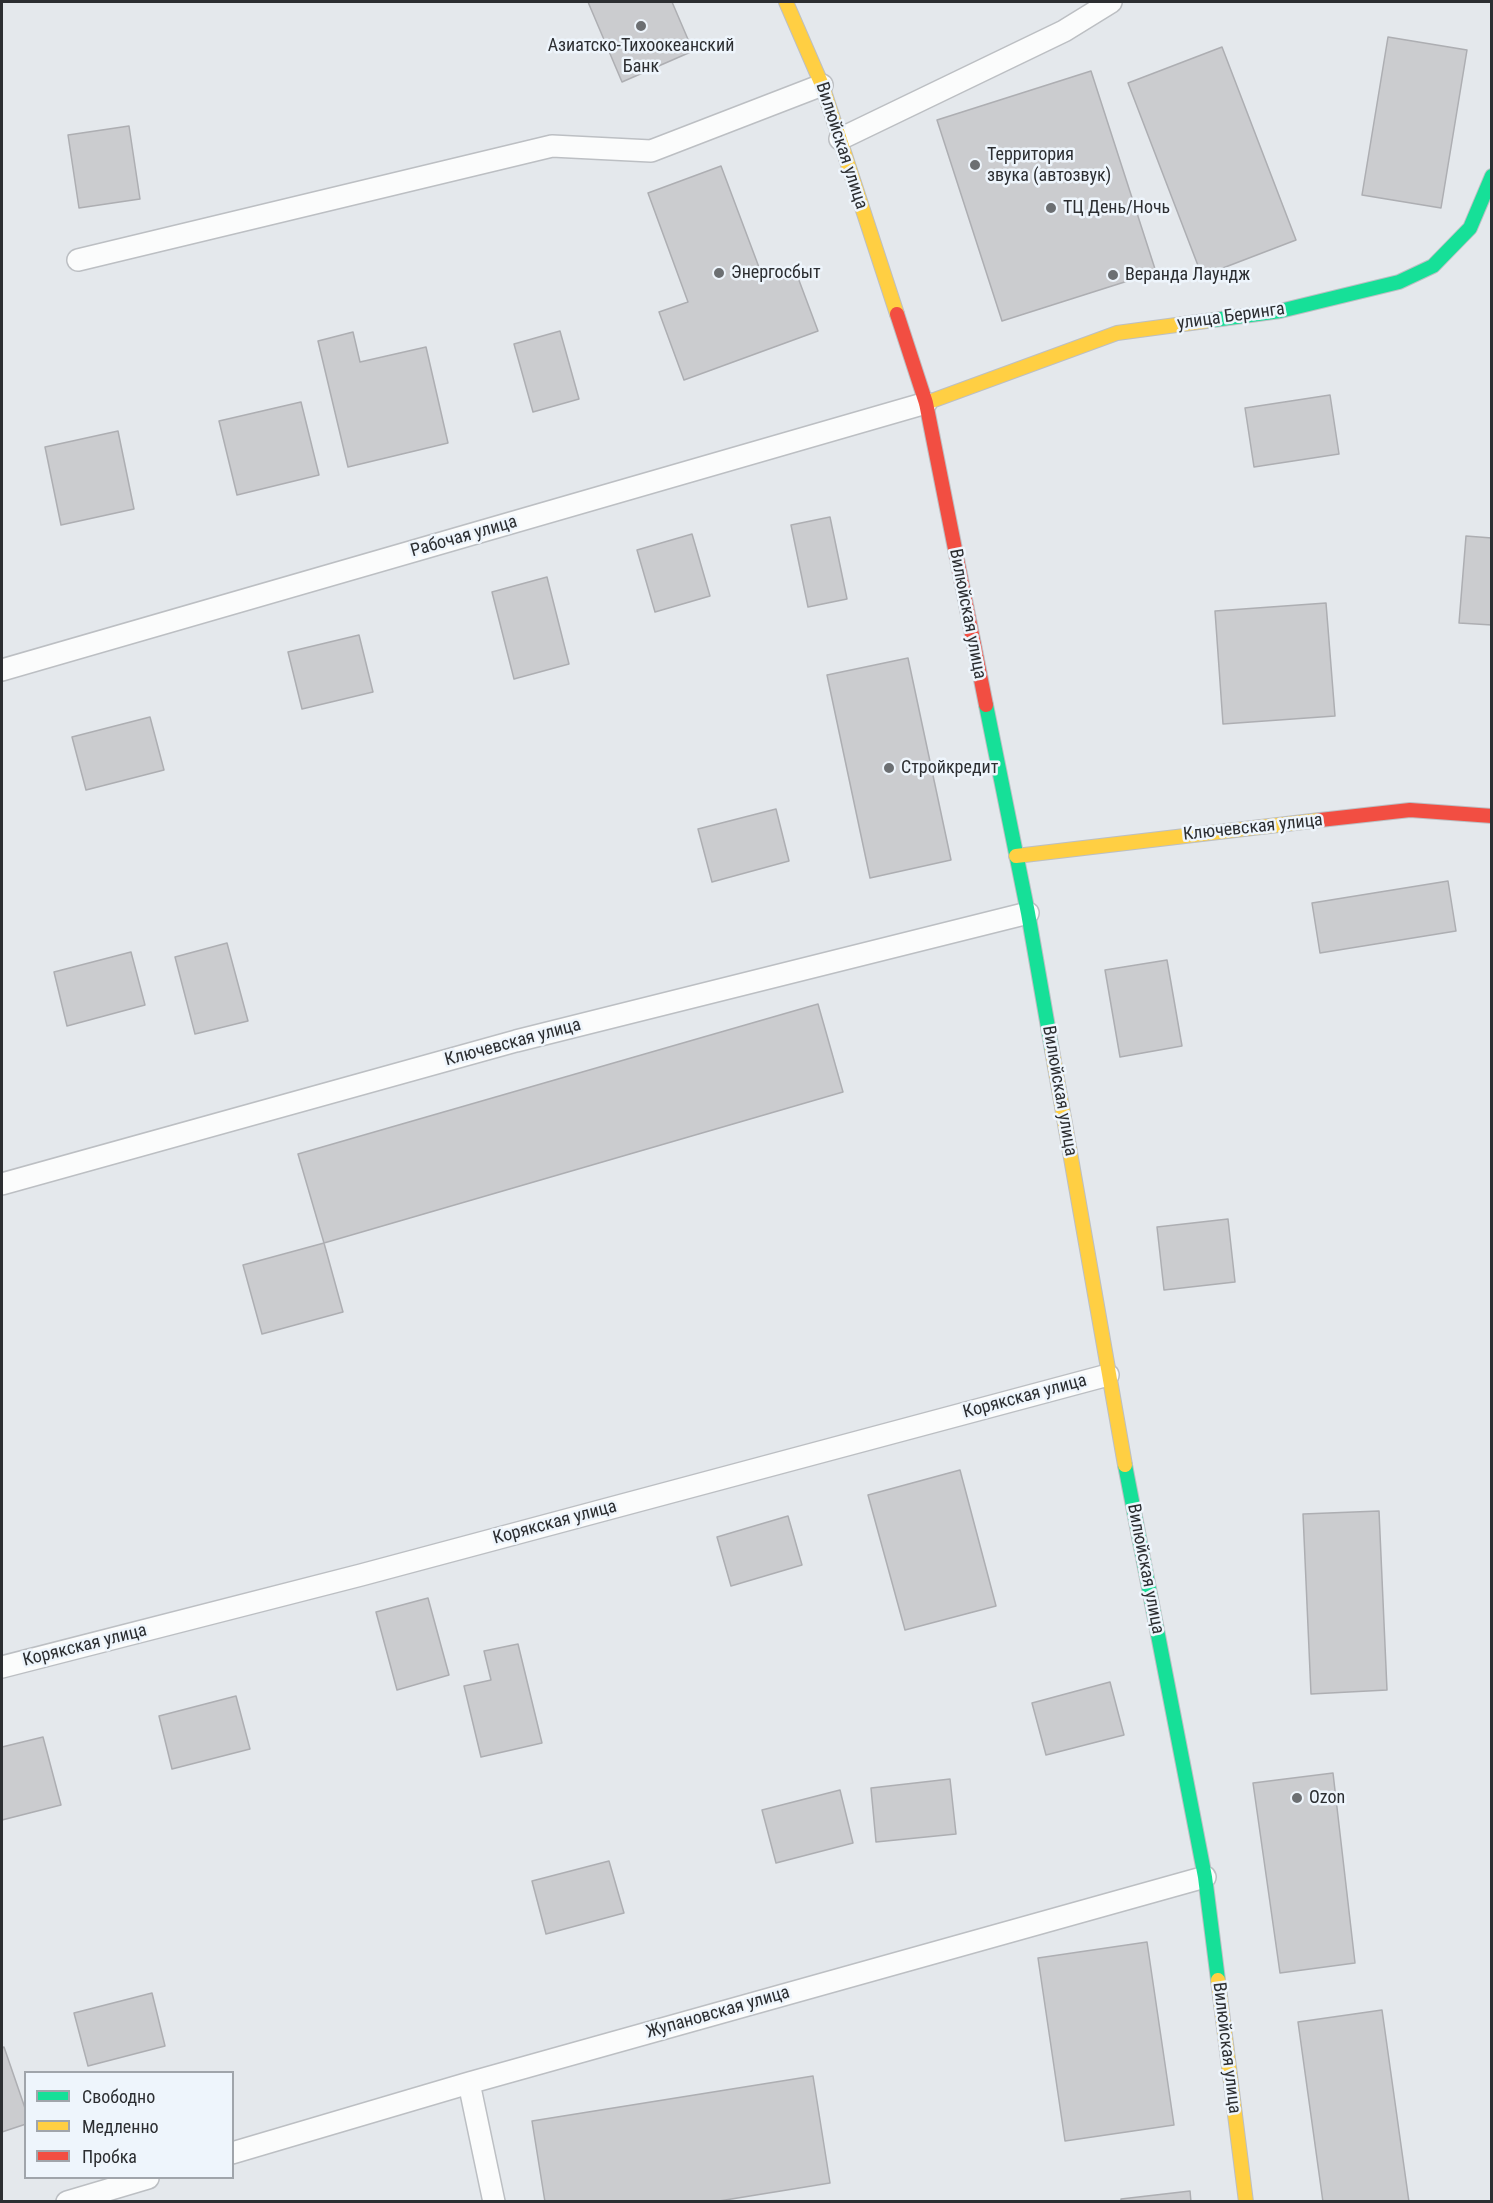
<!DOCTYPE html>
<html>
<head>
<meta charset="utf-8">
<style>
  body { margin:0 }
  #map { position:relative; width:1493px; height:2203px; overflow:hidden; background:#e4e8ec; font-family:"Roboto Condensed",sans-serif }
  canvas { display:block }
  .frame { position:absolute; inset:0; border:3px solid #2c2e31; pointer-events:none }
  .legend { position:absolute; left:24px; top:2071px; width:210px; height:108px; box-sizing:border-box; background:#eef5fc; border:2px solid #a0a5ab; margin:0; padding:8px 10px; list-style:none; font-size:18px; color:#2c2e31 }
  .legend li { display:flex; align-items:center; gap:12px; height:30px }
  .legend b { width:30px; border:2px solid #a0a5ab }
</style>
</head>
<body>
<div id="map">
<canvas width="1493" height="2203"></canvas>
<div class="frame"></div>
<ul class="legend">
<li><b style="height:8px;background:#16e098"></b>Свободно</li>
<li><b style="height:8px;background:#ffcf43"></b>Медленно</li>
<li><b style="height:8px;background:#f24e42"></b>Пробка</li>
</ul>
</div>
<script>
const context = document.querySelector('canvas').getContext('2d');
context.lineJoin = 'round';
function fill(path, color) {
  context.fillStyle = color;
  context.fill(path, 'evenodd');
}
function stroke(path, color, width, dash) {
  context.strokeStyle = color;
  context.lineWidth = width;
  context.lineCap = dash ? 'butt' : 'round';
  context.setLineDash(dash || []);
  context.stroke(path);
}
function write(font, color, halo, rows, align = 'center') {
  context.font = font + ' "Roboto Condensed",sans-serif';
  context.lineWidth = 5;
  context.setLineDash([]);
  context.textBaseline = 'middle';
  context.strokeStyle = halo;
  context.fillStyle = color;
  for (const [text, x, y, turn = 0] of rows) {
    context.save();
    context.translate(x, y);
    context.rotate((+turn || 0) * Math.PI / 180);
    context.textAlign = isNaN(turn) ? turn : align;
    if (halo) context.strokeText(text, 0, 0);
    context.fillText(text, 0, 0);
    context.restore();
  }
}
const building = new Path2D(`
  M 588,2 L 672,2 L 693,51 L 622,82 Z
  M 1388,37 L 1467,50 L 1441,208 L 1362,195 Z
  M 1222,47 L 1296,240 L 1202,276 L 1128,83 Z
  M 1091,71 L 1156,272 L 1002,321 L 937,120 Z
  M 129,126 L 140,199 L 79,208 L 68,135 Z
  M 721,166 L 763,278 L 794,267 L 818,331 L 684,380 L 659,312 L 688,302 L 648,193 Z
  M 560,331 L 579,399 L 533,412 L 514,344 Z
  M 353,332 L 360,362 L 426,347 L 448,443 L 348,467 L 318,341 Z
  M 1330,395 L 1339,454 L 1254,467 L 1245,408 Z
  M 301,402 L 319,475 L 237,495 L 219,421 Z
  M 118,431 L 134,509 L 61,525 L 45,447 Z
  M 830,517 L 847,599 L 808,607 L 791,525 Z
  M 692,534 L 710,596 L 655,612 L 637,550 Z
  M 1466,536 L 1492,538 L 1492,625 L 1459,623 Z
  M 547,577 L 569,664 L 514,679 L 492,592 Z
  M 1326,603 L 1335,716 L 1223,724 L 1215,611 Z
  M 359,635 L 373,692 L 302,709 L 288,652 Z
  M 908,658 L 951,860 L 870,878 L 827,675 Z
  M 150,717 L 164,770 L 86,790 L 72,737 Z
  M 776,809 L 789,861 L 712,882 L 698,829 Z
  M 1448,881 L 1456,931 L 1320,953 L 1312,903 Z
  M 227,943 L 248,1021 L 195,1034 L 175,957 Z
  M 131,952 L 145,1005 L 67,1026 L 54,972 Z
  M 1167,960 L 1182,1046 L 1120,1057 L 1105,970 Z
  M 818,1004 L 843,1092 L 324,1243 L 298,1154 Z
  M 1228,1219 L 1235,1282 L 1164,1290 L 1157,1227 Z
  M 324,1243 L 343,1312 L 262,1334 L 243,1265 Z
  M 960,1470 L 996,1606 L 905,1630 L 868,1495 Z
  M 1379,1511 L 1387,1690 L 1311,1694 L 1303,1514 Z
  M 788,1516 L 802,1565 L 731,1586 L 717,1537 Z
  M 428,1598 L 449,1675 L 397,1690 L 376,1612 Z
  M 518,1644 L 542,1743 L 481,1757 L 464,1686 L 491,1680 L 484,1651 Z
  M 1110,1682 L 1124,1735 L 1046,1755 L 1032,1703 Z
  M 236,1696 L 250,1749 L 172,1769 L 159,1716 Z
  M 43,1737 L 61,1805 L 2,1820 L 2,1747 Z
  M 1333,1773 L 1355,1963 L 1280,1973 L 1253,1783 Z
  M 950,1779 L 956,1834 L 876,1842 L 871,1788 Z
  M 840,1790 L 853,1843 L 776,1863 L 762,1810 Z
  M 609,1861 L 624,1913 L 546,1934 L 532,1881 Z
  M 1147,1942 L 1174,2125 L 1065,2141 L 1038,1958 Z
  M 152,1993 L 165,2046 L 88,2066 L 74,2013 Z
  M 1382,2010 L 1409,2202 L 1323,2202 L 1298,2022 Z
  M 4,2047 L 26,2111 L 26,2124 L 2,2132 L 2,2048 Z
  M 813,2076 L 830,2183 L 713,2202 L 545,2202 L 532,2121 Z
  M 1190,2191 L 1191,2202 L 1121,2202 L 1121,2199 Z`);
const lane = new Path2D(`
  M 840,139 L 1064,31 L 1111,2
  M 78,260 L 552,146 L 651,151 L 822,85
  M 2,670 L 926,403
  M 2,1184 L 516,1041 L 1028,913
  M 2,1667 L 361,1575 L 1108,1375
  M 469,2083 L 494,2202
  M 232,2153 L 469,2083 L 1205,1877
  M 67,2202 L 148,2178`);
const fast = new Path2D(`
  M 1206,321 L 1280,311 L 1399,282 L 1433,266 L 1470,228 L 1492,176
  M 986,705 L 1028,913 L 1052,1050
  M 1125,1465 L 1205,1877 L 1218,1980`);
const slow = new Path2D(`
  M 786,2 L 822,85 L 897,314
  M 926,403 L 1117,333 L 1206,321
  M 1016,856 L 1320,820
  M 1052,1050 L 1125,1465
  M 1218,1980 L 1246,2202`);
const jam = new Path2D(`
  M 897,314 L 926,403 L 986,705
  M 1320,820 L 1410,810 L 1492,816`);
const markers = [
  [641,26,6,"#6c6f72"],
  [975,165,6,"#6c6f72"],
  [1051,208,6,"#6c6f72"],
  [719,273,6,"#6c6f72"],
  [1113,275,6,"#6c6f72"],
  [889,768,6,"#6c6f72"],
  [1297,1798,6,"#6c6f72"]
];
const poiNames = [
  ["Азиатско-Тихоокеанский",641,46,"center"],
  ["Банк",641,67,"center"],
  ["Территория",987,155],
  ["звука (автозвук)",987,176],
  ["ТЦ День/Ночь",1063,208],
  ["Энергосбыт",731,273],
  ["Веранда Лаундж",1125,275],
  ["Стройкредит",901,768],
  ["Ozon",1309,1798]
];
const streetNames = [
  ["Вилюйская улица",841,146,72],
  ["улица Беринга",1231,317,-8],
  ["Рабочая улица",464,537,-16],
  ["Вилюйская улица",967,614,79],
  ["Ключевская улица",1253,828,-6],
  ["Ключевская улица",513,1043,-15],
  ["Вилюйская улица",1059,1091,80],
  ["Корякская улица",1025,1397,-15],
  ["Корякская улица",555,1523,-15],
  ["Вилюйская улица",1145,1569,79],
  ["Корякская улица",85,1646,-14],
  ["Жупановская улица",718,2013,-16],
  ["Вилюйская улица",1226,2048,83]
];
fill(building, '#cbcccf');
stroke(building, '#adaeb2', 1.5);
stroke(lane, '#bcbfc3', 24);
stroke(fast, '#bcbfc3', 16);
stroke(slow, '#bcbfc3', 16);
stroke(jam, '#bcbfc3', 16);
stroke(lane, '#fbfcfc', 21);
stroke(fast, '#16e098', 14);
stroke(slow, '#ffcf43', 14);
stroke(jam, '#f24e42', 14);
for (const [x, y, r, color] of markers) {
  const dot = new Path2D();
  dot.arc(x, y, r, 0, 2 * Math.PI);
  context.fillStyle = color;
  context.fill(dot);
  stroke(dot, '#eef5fc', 2);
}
write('18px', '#2c2e31', '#eef5fc', poiNames, 'left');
write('18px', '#2c2e31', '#eef5fc', streetNames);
</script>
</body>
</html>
